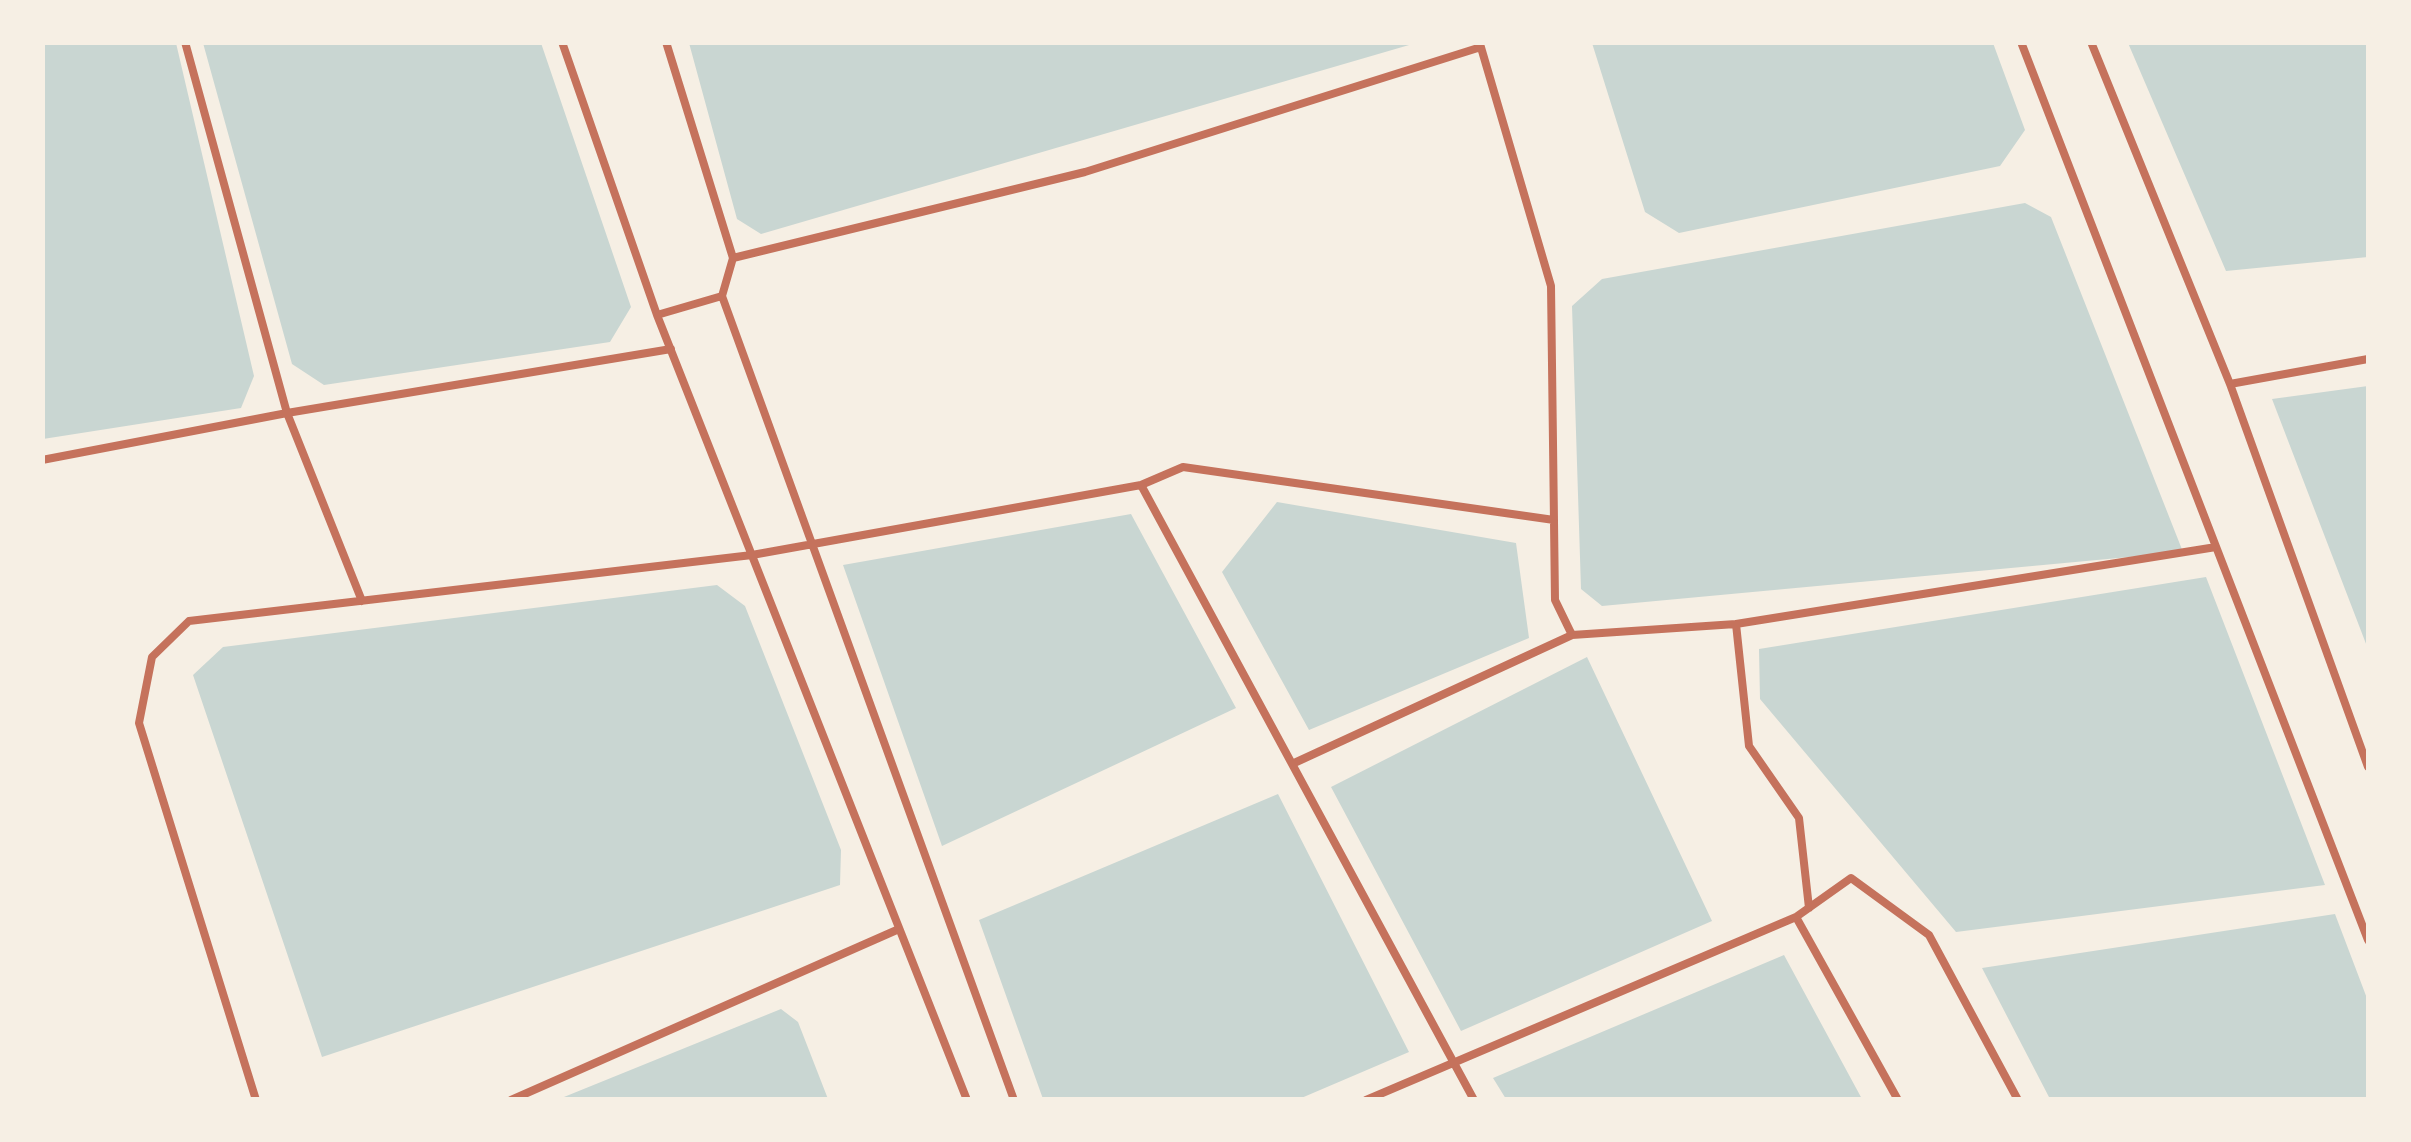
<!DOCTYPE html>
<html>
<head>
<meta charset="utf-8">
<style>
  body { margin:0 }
  #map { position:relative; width:2411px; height:1142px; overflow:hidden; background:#f6efe4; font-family:"Nunito Sans",sans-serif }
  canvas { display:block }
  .frame { position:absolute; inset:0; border:45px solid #f6efe4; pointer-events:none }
</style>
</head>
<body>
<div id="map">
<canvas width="2411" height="1142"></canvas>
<div class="frame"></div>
</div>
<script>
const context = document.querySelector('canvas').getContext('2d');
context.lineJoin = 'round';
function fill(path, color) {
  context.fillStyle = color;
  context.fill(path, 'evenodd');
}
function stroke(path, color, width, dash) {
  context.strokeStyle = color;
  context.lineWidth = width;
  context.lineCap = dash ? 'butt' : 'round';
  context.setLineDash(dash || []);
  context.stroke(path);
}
const water = new Path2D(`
  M 43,42 L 176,43 L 254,376 L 241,408 L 43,439 Z
  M 203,43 L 541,43 L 631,307 L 610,342 L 324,385 L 292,364 Z
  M 689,43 L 689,42 L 1416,43 L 761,234 L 737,219 Z
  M 1592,43 L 1993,43 L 2025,130 L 2000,166 L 1679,233 L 1645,212 Z
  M 2128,43 L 2368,43 L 2368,257 L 2226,271 Z
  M 2025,203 L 2051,217 L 2183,552 L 1602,606 L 1581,589 L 1572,306 L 1602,279 Z
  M 2368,386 L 2368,649 L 2272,399 Z
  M 1277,502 L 1516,543 L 1529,638 L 1309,730 L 1222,572 Z
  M 1131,514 L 1236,708 L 942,846 L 843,565 Z
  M 2206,577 L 2325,885 L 1956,932 L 1760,699 L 1759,649 Z
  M 717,585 L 745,606 L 841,850 L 840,885 L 322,1057 L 193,675 L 223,647 Z
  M 1587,657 L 1712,921 L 1461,1031 L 1331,787 Z
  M 1278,794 L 1409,1052 L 1299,1099 L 1043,1099 L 979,920 Z
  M 2335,914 L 2368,1001 L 2368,1099 L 2050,1099 L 1982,968 Z
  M 1784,955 L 1862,1099 L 1506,1099 L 1493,1078 Z
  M 781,1009 L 798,1022 L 828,1099 L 559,1099 Z`);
const service = new Path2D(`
  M 185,42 L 287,413 L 362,601
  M 562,42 L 657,315 L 967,1100
  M 666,42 L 733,258 L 722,296 L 1014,1100
  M 2021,42 L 2368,940
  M 2091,42 L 2230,384 L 2368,767
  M 1480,44 L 1551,286 L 1555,600 L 1572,635 L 1736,624
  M 733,258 L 1085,172 L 1481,47
  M 657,315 L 722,296
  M 2230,384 L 2368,359
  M 42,460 L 287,413 L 671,349
  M 1141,485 L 1183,467 L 1554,520
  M 1292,764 L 1572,635
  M 1809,908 L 1799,818 L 1749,746 L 1736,624 L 2216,547
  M 1796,917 L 1851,878 L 1929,935 L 2018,1100
  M 256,1100 L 139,723 L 152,657 L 189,621 L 752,555 L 1141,485 L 1474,1100
  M 511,1100 L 899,929
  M 1366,1100 L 1796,917 L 1898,1100`);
fill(water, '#c9d6d2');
stroke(service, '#c5725c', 8);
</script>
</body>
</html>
